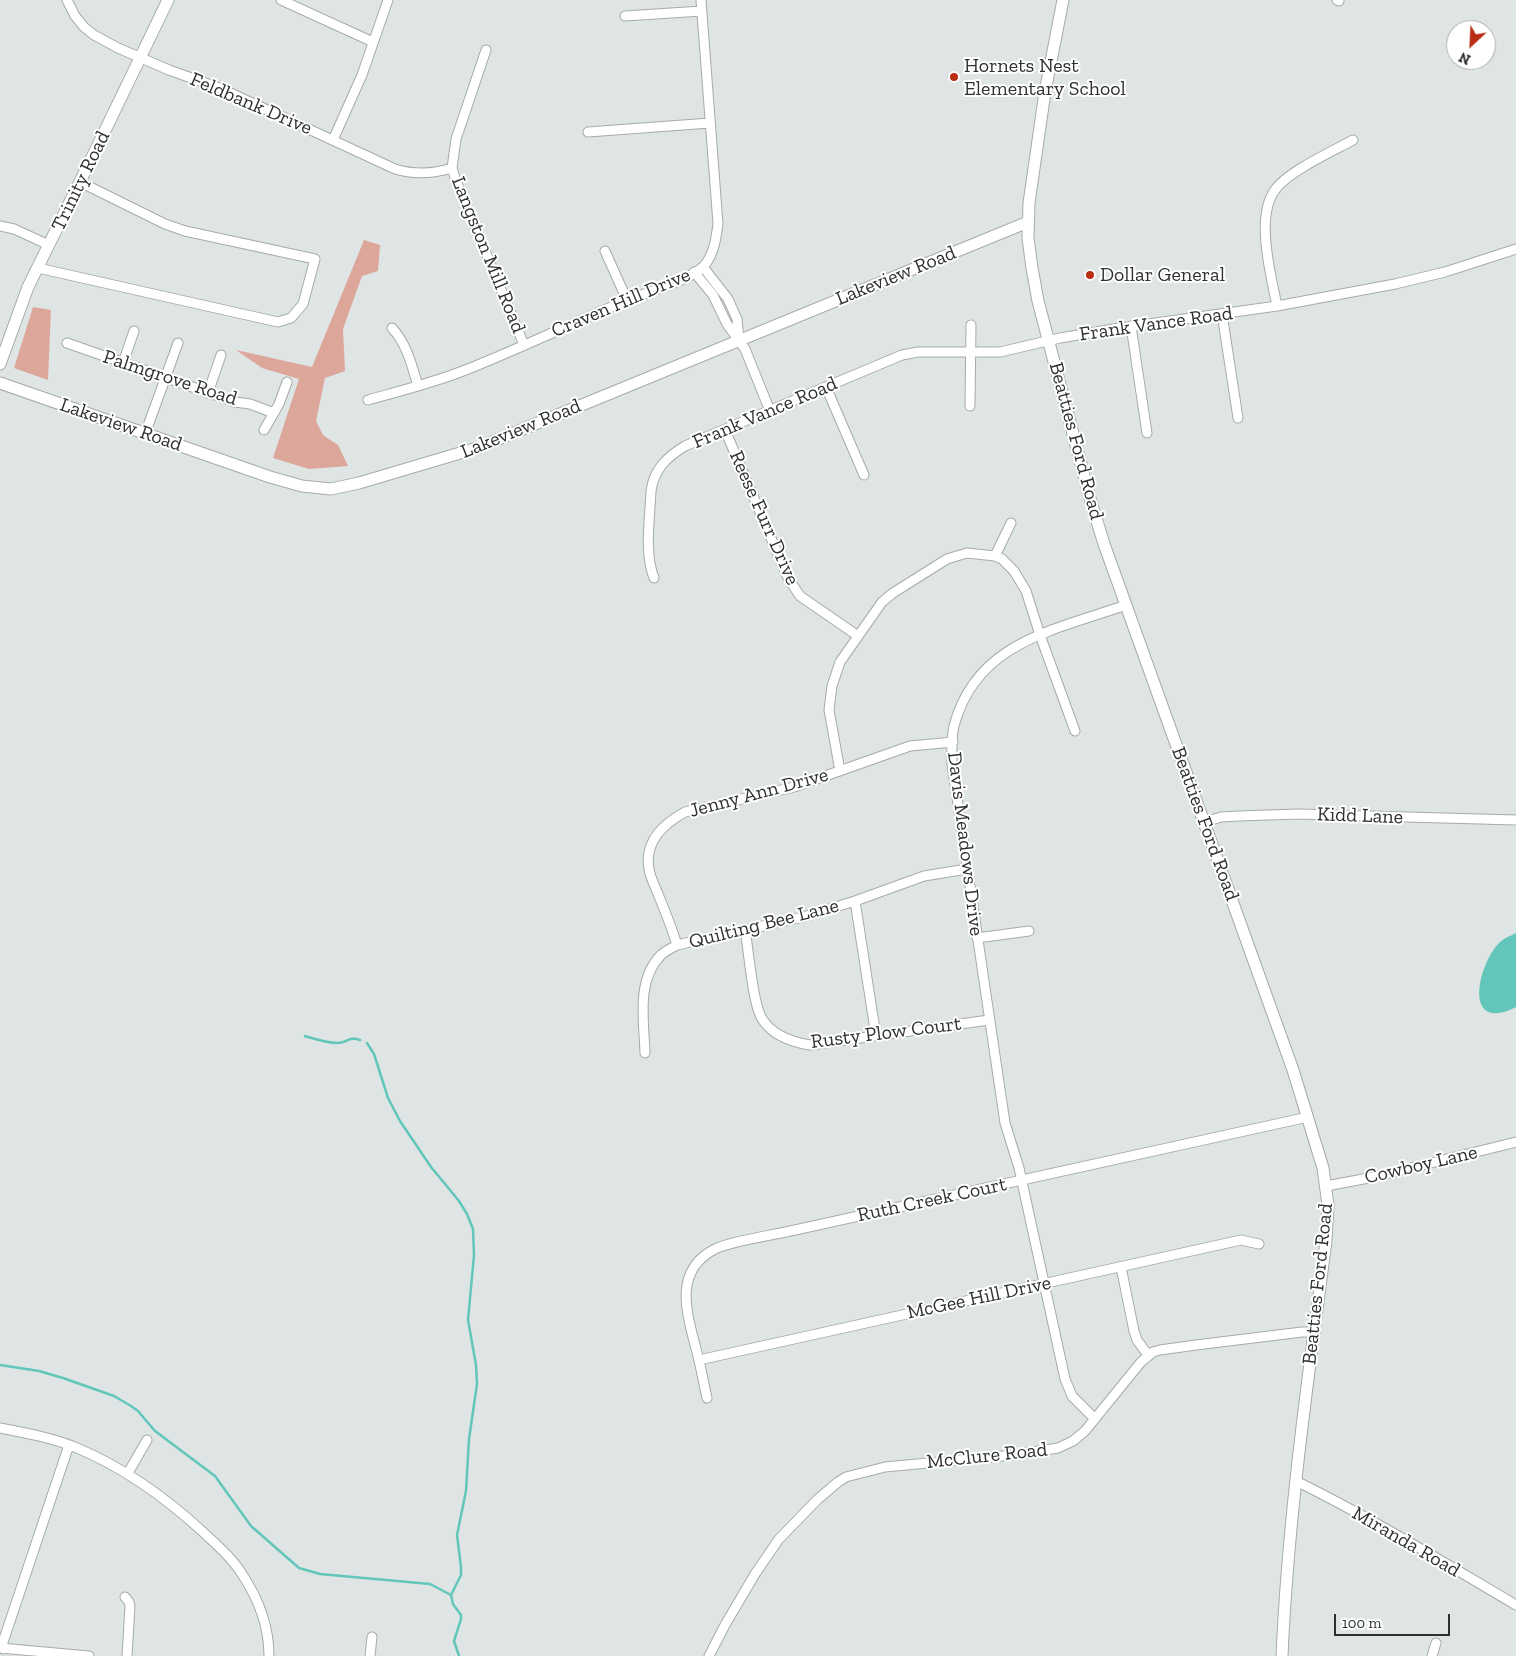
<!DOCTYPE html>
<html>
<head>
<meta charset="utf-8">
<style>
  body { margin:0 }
  #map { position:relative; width:1516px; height:1656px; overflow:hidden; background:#dfe5e4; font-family:"Zilla Slab",serif }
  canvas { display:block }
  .north { position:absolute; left:1446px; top:20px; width:50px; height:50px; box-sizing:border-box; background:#fff; border:1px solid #abadac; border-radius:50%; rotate:205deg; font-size:14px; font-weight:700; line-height:20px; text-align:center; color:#2e3130 }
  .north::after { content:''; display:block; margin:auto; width:18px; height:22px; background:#b92d15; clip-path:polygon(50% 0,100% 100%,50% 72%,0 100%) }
  .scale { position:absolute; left:1334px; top:1614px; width:116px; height:22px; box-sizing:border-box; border:2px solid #2e3130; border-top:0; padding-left:6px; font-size:15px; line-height:18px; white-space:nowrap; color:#2e3130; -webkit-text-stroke:4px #fff; paint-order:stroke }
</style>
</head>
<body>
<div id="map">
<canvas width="1516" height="1656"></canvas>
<div class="north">N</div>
<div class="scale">100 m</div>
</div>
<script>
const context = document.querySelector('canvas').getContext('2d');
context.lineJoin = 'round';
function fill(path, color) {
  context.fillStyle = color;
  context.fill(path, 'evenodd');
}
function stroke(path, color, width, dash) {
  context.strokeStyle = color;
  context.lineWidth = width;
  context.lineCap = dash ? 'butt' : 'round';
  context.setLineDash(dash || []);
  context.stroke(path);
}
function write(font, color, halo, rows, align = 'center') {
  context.font = font + ' "Zilla Slab",serif';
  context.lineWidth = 4;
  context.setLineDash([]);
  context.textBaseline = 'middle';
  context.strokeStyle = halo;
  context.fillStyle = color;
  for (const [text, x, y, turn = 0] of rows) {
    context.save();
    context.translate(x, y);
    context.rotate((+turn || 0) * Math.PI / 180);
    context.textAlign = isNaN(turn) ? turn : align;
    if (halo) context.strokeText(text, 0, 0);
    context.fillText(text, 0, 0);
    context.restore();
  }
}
const green = new Path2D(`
  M 364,240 L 380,245 L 378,271 L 362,276 L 343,329 L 345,371 L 325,378 L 316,421 L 323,435 L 338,445 L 348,466 L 309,469 L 273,458 L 299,379 L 262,368 L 236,350 L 312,367 Z
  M 33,307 L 51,310 L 48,380 L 14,368 Z`);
const water = new Path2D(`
  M 1516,933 L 1516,1007 C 1463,1034 1477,966 1499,943 C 1504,938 1510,936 1516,933 Z`);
const stream = new Path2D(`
  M 305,1036 C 315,1039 327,1043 337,1043 C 348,1043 348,1036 360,1040
  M 367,1043 L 374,1054 L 388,1098 L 400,1121 L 431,1167 L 459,1201 L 467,1214 L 473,1229 L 474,1255 L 468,1320 L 476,1365 L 477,1384 L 469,1439 L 466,1491 L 457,1535 L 461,1567 L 461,1575 L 451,1595 L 453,1604 L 461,1615 L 461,1619 L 454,1641 L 459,1656
  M 0,1365 L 39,1371 L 63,1378 L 114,1396 L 131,1406 L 138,1411 L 155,1431 L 215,1476 L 251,1526 L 299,1568 L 320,1574 L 430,1584 L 451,1595`);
const street = new Path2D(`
  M 67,0 L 75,16 L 84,27 L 94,35 L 118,48 L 169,70 L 222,89 L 395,169 C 415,175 432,174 452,168
  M 281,0 L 373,42
  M 1337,0 L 1339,1
  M 625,16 L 702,11
  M 486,50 L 456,139 L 452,168 L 456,181 L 524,345
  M 588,132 L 710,123
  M 333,140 L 362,75 L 388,0
  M 0,226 L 14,229 L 49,245
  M 605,251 L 627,300
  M 703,267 L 728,299 L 737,319 L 739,340
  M 38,268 L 278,322 L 291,318 L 303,304 L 315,259 L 185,231 L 165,224 L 80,182
  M 694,272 L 713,295 L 727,324 L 745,349 L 770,411
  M 1277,306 C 1271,275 1255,217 1275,190 C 1287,172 1333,151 1353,140
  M 1222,314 L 1238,418
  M 1131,326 L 1147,433
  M 392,328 C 407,344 412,366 418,386
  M 67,343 L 235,402 L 250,404 L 274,413
  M 123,363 L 134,331
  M 826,387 L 864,475
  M 208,393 L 221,355
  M 368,400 C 400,391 432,383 463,371 C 519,349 572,323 628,300 C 647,292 689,281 704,266 C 714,254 716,239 718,224 L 701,0
  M 970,406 L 971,325
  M 264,430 L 279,404 L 287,382
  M 725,430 L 788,578 L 800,596 L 858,636
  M 145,434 L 178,343
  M 995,556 L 1011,523
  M 654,578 C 644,552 650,518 651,491 C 654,469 667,457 685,446 L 902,355 L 918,352 L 1000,352 L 1060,338 L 1120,328 L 1277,306 L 1395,284 L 1445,272 L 1516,249
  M 840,771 L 829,710 L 832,686 L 840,662 L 882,602 L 893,593 L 947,559 L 967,553 L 995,556 L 1002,559 L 1014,571 L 1026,591 L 1040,635 L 1075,731
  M 1205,822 L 1221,817 L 1239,816 L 1298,814 L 1516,820
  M 855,901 L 876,1036
  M 745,930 C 749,952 752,999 761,1017 C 771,1035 791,1042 810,1045 L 989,1020
  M 977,938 L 1029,931
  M 677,945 C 672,928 665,911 658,894 C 655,886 650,877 649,869 C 644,842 663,824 685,812 L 794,787 L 910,746 L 953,742
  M 645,1053 C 644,1021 636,980 661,955 C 665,951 672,948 677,945 L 803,917 L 855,901 L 924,876 L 967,869
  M 1326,1186 L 1374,1177 L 1516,1142
  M 1121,1267 L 1134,1331 L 1137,1340 L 1148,1355
  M 699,1360 L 1241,1240 L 1259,1244
  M 707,1398 C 703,1380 700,1362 695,1345 C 686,1310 674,1270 715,1249 C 732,1241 767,1236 786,1232 L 1308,1117
  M 1095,1419 L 1072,1396 L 1065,1379 L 1019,1168 L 1005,1123 L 952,764 C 952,752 951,738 954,726 C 976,642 1055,630 1126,605
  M 0,1428 C 26,1433 53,1438 77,1448 C 125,1468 165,1497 203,1532 C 217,1545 232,1558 242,1574 C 258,1598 269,1627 269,1656
  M 128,1473 L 147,1440
  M 1296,1481 C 1371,1518 1443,1562 1516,1605
  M 125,1597 L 129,1602 L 130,1606 L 127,1656
  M 0,1648 L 89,1656
  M 3,1649 L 3,1642 L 69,1445
  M 370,1656 L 372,1637
  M 709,1656 L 725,1625 L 755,1574 L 779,1539 L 818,1499 L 838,1482 L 846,1477 L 885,1467 L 1013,1455 L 1058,1448 L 1073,1441 L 1085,1431 L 1141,1362 L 1153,1352 L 1160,1350 L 1196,1345 L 1302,1332 L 1314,1332
  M 1432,1656 L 1436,1643`);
const secondary = new Path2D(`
  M 1063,0 L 1045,92 L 1029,203 L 1028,238 L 1032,268 L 1038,301 L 1091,502 L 1104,544 L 1293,1070 L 1323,1168 L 1328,1205 L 1326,1241 C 1308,1379 1288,1517 1282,1656
  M 0,364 L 28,287 L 100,141 L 168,0
  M 0,383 L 270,477 L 302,486 L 331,489 L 359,483 L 477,448 L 1028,222`);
const markers = [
  [954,77,5,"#b92d15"],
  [1090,275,5,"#b92d15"]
];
const poiNames = [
  ["Hornets Nest",964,66],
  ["Elementary School",964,89],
  ["Dollar General",1100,275]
];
const streetNames = [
  ["Feldbank Drive",251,104,23],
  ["Trinity Road",81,181,-64],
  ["Langston Mill Road",488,255,68],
  ["Lakeview Road",896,276,-22],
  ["Craven Hill Drive",621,303,-23],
  ["Frank Vance Road",1156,324,-8],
  ["Palmgrove Road",170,378,18],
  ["Frank Vance Road",765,413,-23],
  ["Lakeview Road",121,425,19],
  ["Lakeview Road",521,429,-22],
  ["Beatties Ford Road",1076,441,75],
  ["Reese Furr Drive",764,518,66],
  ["Jenny Ann Drive",759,793,-15],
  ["Kidd Lane",1360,816,2],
  ["Beatties Ford Road",1205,824,70],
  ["Davis Meadows Drive",965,844,83],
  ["Quilting Bee Lane",764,924,-14],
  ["Rusty Plow Court",886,1033,-7],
  ["Cowboy Lane",1421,1165,-13],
  ["Ruth Creek Court",932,1200,-12],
  ["Beatties Ford Road",1318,1284,-84],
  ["McGee Hill Drive",979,1298,-12],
  ["McClure Road",987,1456,-6],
  ["Miranda Road",1406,1542,30]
];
fill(green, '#dda69a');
fill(water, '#62c6ba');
stroke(stream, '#62c6ba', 2.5);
stroke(street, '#a6abaa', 11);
stroke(secondary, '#a6abaa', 13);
stroke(street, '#fff', 9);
stroke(secondary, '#fff', 11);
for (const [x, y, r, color] of markers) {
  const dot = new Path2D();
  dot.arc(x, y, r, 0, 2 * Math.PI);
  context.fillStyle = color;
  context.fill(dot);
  stroke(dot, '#fff', 2);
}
write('20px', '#2e3130', '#fff', poiNames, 'left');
write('20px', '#2e3130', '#fff', streetNames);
</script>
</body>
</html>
